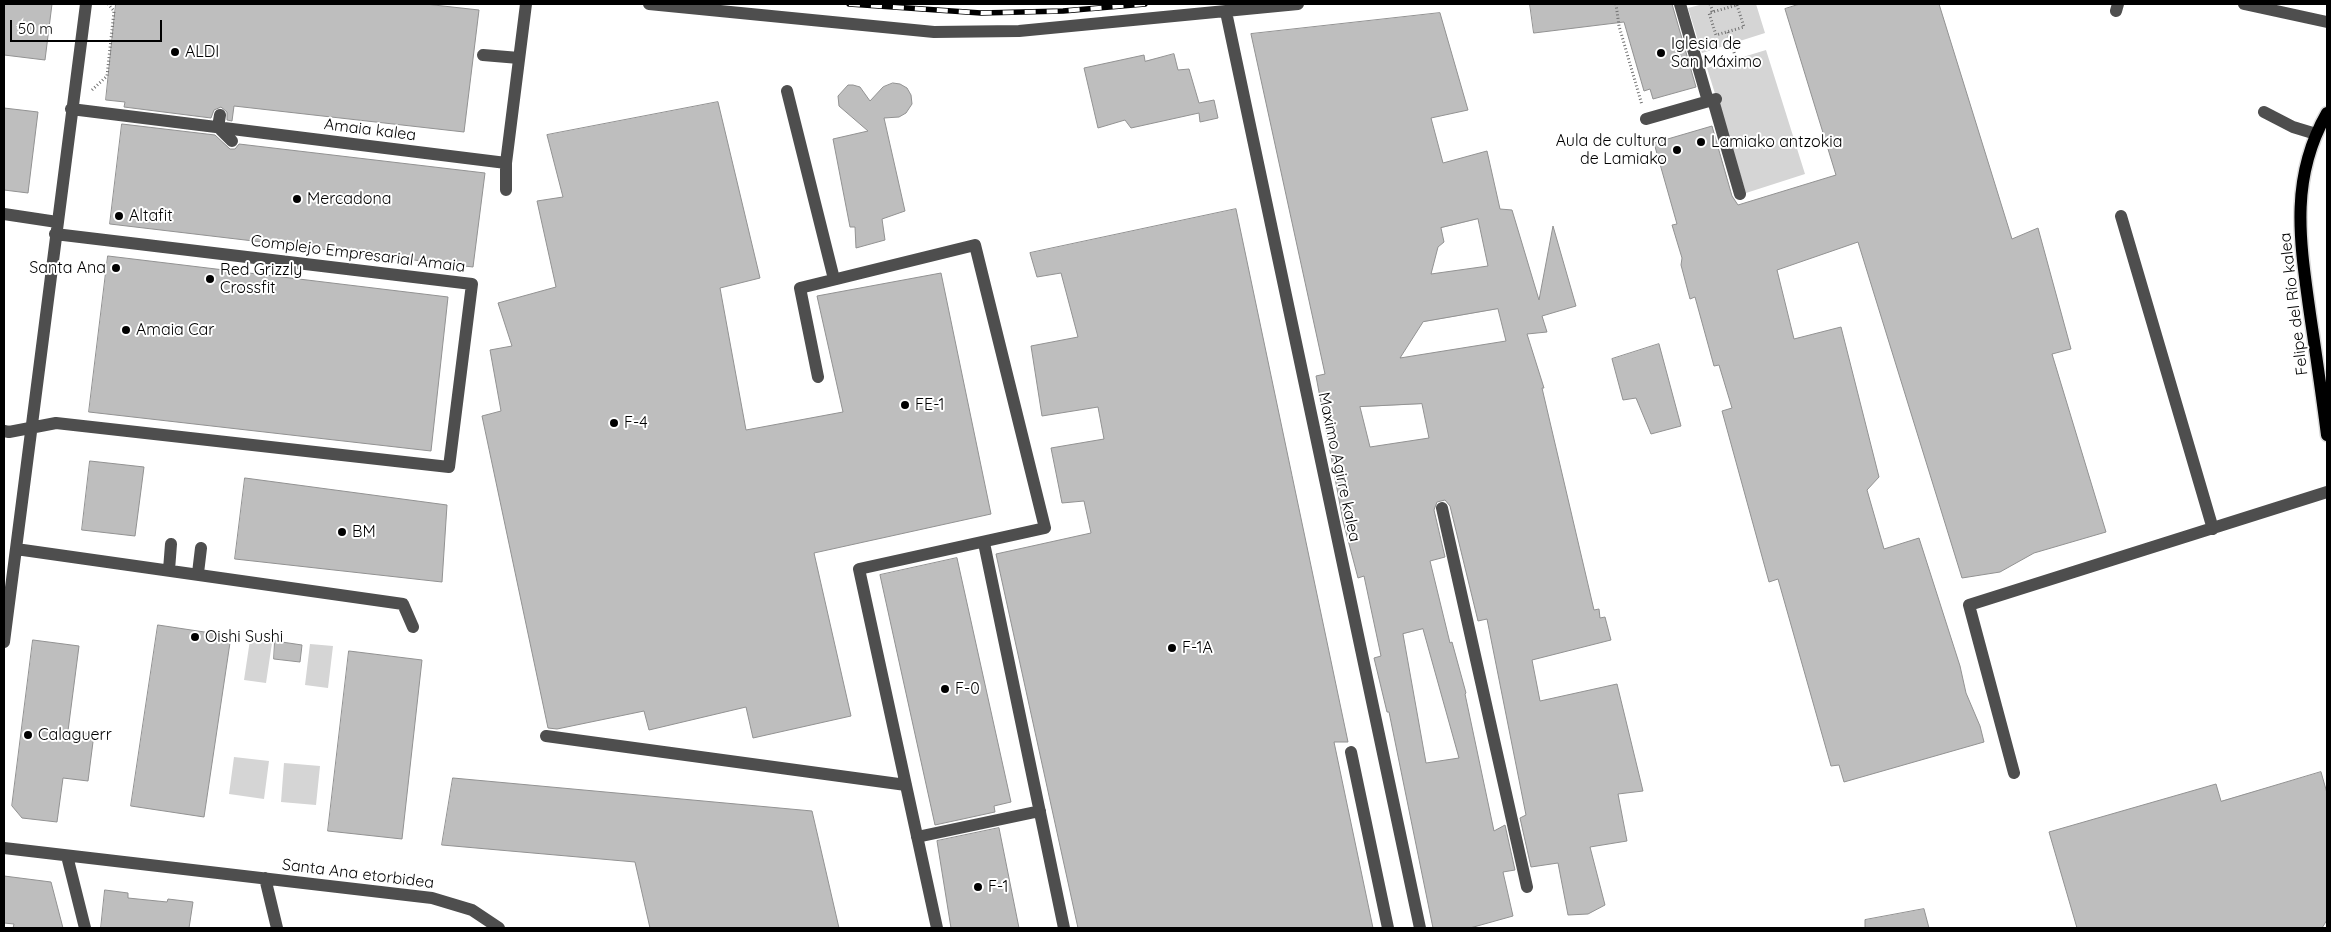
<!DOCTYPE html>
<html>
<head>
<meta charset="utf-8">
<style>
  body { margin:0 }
  #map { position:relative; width:2331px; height:932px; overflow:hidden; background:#fff; font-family:Quicksand,sans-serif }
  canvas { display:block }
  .frame { position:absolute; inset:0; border:5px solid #000; pointer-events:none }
  .scale { position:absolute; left:10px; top:20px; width:152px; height:22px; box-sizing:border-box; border:2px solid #000; border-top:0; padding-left:6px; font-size:15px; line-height:18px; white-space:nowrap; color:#000; -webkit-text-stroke:4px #fff; paint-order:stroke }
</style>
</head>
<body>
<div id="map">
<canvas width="2331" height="932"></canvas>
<div class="frame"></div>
<div class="scale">50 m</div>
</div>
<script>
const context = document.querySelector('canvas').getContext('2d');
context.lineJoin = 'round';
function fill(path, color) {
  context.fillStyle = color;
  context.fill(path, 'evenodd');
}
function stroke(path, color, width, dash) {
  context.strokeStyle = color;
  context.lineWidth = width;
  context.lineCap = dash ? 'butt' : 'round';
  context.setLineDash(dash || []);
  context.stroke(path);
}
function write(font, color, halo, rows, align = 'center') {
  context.font = font + ' Quicksand,sans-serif';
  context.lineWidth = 4;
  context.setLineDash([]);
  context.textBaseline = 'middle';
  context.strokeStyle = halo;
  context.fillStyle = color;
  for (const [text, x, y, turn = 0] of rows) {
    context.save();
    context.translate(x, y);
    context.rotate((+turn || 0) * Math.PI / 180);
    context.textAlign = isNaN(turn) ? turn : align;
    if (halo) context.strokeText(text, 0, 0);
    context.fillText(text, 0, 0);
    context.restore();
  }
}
const green = new Path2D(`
  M 1703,4 L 1756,4 L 1765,33 L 1702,53 L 1688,8 Z
  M 1766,50 L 1805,174 L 1746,193 L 1707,68 Z
  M 250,640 L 272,643 L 266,683 L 244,680 Z
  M 310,644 L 333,646 L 328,688 L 305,685 Z
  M 234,757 L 269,761 L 264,799 L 229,794 Z
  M 284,763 L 320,766 L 316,805 L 281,802 Z`);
const building = new Path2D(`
  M 4,4 L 52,4 L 45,60 L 4,55 Z
  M 116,4 L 425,4 L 479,10 L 464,132 L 234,106 L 232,121 L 227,120 L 227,112 L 221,107 L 214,110 L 211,118 L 124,107 L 125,102 L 106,100 Z
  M 1530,4 L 1672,4 L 1696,87 L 1653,99 L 1650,89 L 1644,91 L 1624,22 L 1534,33 Z
  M 1800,4 L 1939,4 L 2012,239 L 2038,228 L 2071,349 L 2052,354 L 2106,532 L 2034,553 L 2000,572 L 1962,578 L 1858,242 L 1777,270 L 1794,339 L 1841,327 L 1879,477 L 1867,490 L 1884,549 L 1919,538 L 1960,666 L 1966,693 L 1980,726 L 1984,742 L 1844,782 L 1839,765 L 1831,766 L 1778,579 L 1769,582 L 1722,411 L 1732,408 L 1719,365 L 1714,366 L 1695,297 L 1690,299 L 1681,265 L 1682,258 L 1672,225 L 1677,224 L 1654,143 L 1712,126 L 1732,196 L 1738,205 L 1836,175 L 1785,9 Z
  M 1440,13 L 1468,110 L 1431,118 L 1443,163 L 1487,151 L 1500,209 L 1512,210 L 1539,300 L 1553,226 L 1576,306 L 1542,316 L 1547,332 L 1527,334 L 1544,388 L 1542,388 L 1594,610 L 1599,609 L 1600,618 L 1605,617 L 1611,640 L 1532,660 L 1540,701 L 1617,684 L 1643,791 L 1618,794 L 1627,841 L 1590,847 L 1605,905 L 1588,914 L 1568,915 L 1558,863 L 1531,867 L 1520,818 L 1526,815 L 1487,619 L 1478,621 L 1450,506 L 1445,500 L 1437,502 L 1434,510 L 1445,557 L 1430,561 L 1450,643 L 1452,642 L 1466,693 L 1465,694 L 1494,831 L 1505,825 L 1515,870 L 1503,872 L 1513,916 L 1470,928 L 1433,928 L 1389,712 L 1387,712 L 1374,658 L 1381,656 L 1364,576 L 1358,578 L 1343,521 L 1316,376 L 1325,374 L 1251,34 ZM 1478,219 L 1488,266 L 1431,274 L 1438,247 L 1444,242 L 1441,228 ZM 1498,309 L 1506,341 L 1400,358 L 1423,322 ZM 1422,404 L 1429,438 L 1370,447 L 1360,407 ZM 1423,629 L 1459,758 L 1426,763 L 1403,634 Z
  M 1174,54 L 1178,70 L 1189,69 L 1199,103 L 1214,100 L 1218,118 L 1200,122 L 1199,113 L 1131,128 L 1125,120 L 1098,128 L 1084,68 L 1144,55 L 1145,61 Z
  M 893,83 L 900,84 L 907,88 L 911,95 L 912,104 L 906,113 L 899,117 L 884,118 L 905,211 L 882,219 L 885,240 L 856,248 L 855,227 L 850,227 L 833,139 L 868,131 L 839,106 L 838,96 L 848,85 L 853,85 L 860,87 L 870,101 L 883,87 Z
  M 718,102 L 760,278 L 720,288 L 746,430 L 843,412 L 817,296 L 941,273 L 991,514 L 814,553 L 851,716 L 753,738 L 746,707 L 649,730 L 644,711 L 557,729 L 548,728 L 482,416 L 501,411 L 490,350 L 512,346 L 498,303 L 556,287 L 537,201 L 563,197 L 547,135 Z
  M 4,108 L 38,112 L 28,193 L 4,190 Z
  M 122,124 L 215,135 L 230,149 L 235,149 L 239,144 L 485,173 L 473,267 L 110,224 Z
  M 1236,209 L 1348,742 L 1334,742 L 1373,928 L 1078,928 L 996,554 L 1091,533 L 1084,501 L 1062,503 L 1051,448 L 1104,439 L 1098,407 L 1042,416 L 1031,346 L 1078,337 L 1061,273 L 1037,277 L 1030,253 Z
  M 108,256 L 448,297 L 431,451 L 89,412 Z
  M 1659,344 L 1681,426 L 1651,434 L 1636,398 L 1623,400 L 1612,359 Z
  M 90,461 L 144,467 L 135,536 L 82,530 Z
  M 245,478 L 447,505 L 442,582 L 235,559 Z
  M 957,558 L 1011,802 L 994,806 L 995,812 L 935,825 L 880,575 Z
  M 158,625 L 231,636 L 204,817 L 131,806 Z
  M 33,640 L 79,646 L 68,731 L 94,734 L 88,781 L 63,778 L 57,822 L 22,818 L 12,806 Z
  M 275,641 L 302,645 L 300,662 L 274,659 Z
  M 349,651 L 422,660 L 402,839 L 328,831 Z
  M 2321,772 L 2327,793 L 2327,920 L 2322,928 L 2077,928 L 2049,832 L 2216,784 L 2221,801 Z
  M 453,778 L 812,811 L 839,928 L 650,928 L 635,862 L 442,845 Z
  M 999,828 L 1019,928 L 951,928 L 937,841 Z
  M 4,876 L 51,882 L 63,928 L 13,928 L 14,924 L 4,923 Z
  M 105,890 L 128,893 L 128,898 L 167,902 L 168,899 L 193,902 L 189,928 L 101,928 Z
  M 1924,909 L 1929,928 L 1865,928 L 1865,920 Z`);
const path = new Path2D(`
  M 1616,4 L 1619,26 L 1642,105
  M 1710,4 L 1713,12
  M 1737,5 L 1744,27 L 1716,35 L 1709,13 Z
  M 1728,32 L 1736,59
  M 92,90 L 107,76 L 114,11 L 108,4`);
const minor = new Path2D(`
  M 649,4 L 934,32 L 1019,31 L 1298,4
  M 1680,4 L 1708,101
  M 2244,4 L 2327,22
  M 2116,11 L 2118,4
  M 1226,12 L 1420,928
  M 483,55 L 519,58
  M 787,91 L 834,279
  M 1713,100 L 1740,194
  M 71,109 L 506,163 L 526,4
  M 2264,112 L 2293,127 L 2316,134
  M 220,115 L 218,127 L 232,141
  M 1646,119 L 1716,99
  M 506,163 L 506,190
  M 4,214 L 57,222
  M 2121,216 L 2213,529
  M 818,377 L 800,288 L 975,245 L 1045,528 L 859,569 L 937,928
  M 4,431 L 9,432 L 56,423 L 449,467 L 472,284 L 55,234
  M 1442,508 L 1527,887
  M 984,543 L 1064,928
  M 16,549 L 403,604 L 413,627
  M 169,570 L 171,544
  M 198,573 L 201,548
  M 4,642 L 86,4
  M 546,736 L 906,785
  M 1351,752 L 1388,928
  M 2014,773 L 1969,605 L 2327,492
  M 917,837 L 1040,811
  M 4,848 L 432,898 L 472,910 L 499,928
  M 67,856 L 85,928
  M 265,878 L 277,928`);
const major = new Path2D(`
  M 2327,113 C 2289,179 2300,242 2310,314 C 2316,355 2322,395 2327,435`);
const rail = new Path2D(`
  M 849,4 L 981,13 L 1063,11 L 1145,4`);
const markers = [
  [175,52,5,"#000"],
  [1661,53,5,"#000"],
  [1701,142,5,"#000"],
  [1677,150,5,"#000"],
  [297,199,5,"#000"],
  [119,216,5,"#000"],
  [116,268,5,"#000"],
  [210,279,5,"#000"],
  [126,330,5,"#000"],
  [905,405,5,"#000"],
  [614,423,5,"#000"],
  [342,532,5,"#000"],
  [195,637,5,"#000"],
  [1172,648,5,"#000"],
  [945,689,5,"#000"],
  [28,735,5,"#000"],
  [978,887,5,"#000"]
];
const poiNames = [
  ["Iglesia de",1671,44],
  ["San Máximo",1671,62],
  ["ALDI",185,52],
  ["Aula de cultura",1667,141,"right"],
  ["de Lamiako",1667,159,"right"],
  ["Lamiako antzokia",1711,142],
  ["Mercadona",307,199],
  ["Altafit",129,216],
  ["Santa Ana",106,268,"right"],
  ["Red Grizzly",220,270],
  ["Crossfit",220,288],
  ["Amaia Car",136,330],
  ["FE-1",915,405],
  ["F-4",624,423],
  ["BM",352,532],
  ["Oishi Sushi",205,637],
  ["F-1A",1182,648],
  ["F-0",955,689],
  ["Calaguerr",38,735],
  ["F-1",988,887]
];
const streetNames = [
  ["Amaia kalea",370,130,7],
  ["Complejo Empresarial Amaia",358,254,7],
  ["Felipe del Río kalea",2294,304,-97],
  ["Maximo Agirre kalea",1339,467,78],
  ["Santa Ana etorbidea",358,874,7]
];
fill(green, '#d5d5d5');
fill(building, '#bebebe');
stroke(building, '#929292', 1);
stroke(major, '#dbdbdb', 15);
stroke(path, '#707070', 3, [1, 2.5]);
stroke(minor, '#4e4e4e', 12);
stroke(major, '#000', 12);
stroke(rail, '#000', 5.5);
stroke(rail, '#fff', 4, [11]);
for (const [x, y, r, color] of markers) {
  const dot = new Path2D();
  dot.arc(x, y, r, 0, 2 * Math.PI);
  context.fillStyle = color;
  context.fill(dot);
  stroke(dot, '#fff', 2);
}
write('16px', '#000', '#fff', poiNames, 'left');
write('16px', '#000', '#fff', streetNames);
</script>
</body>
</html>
